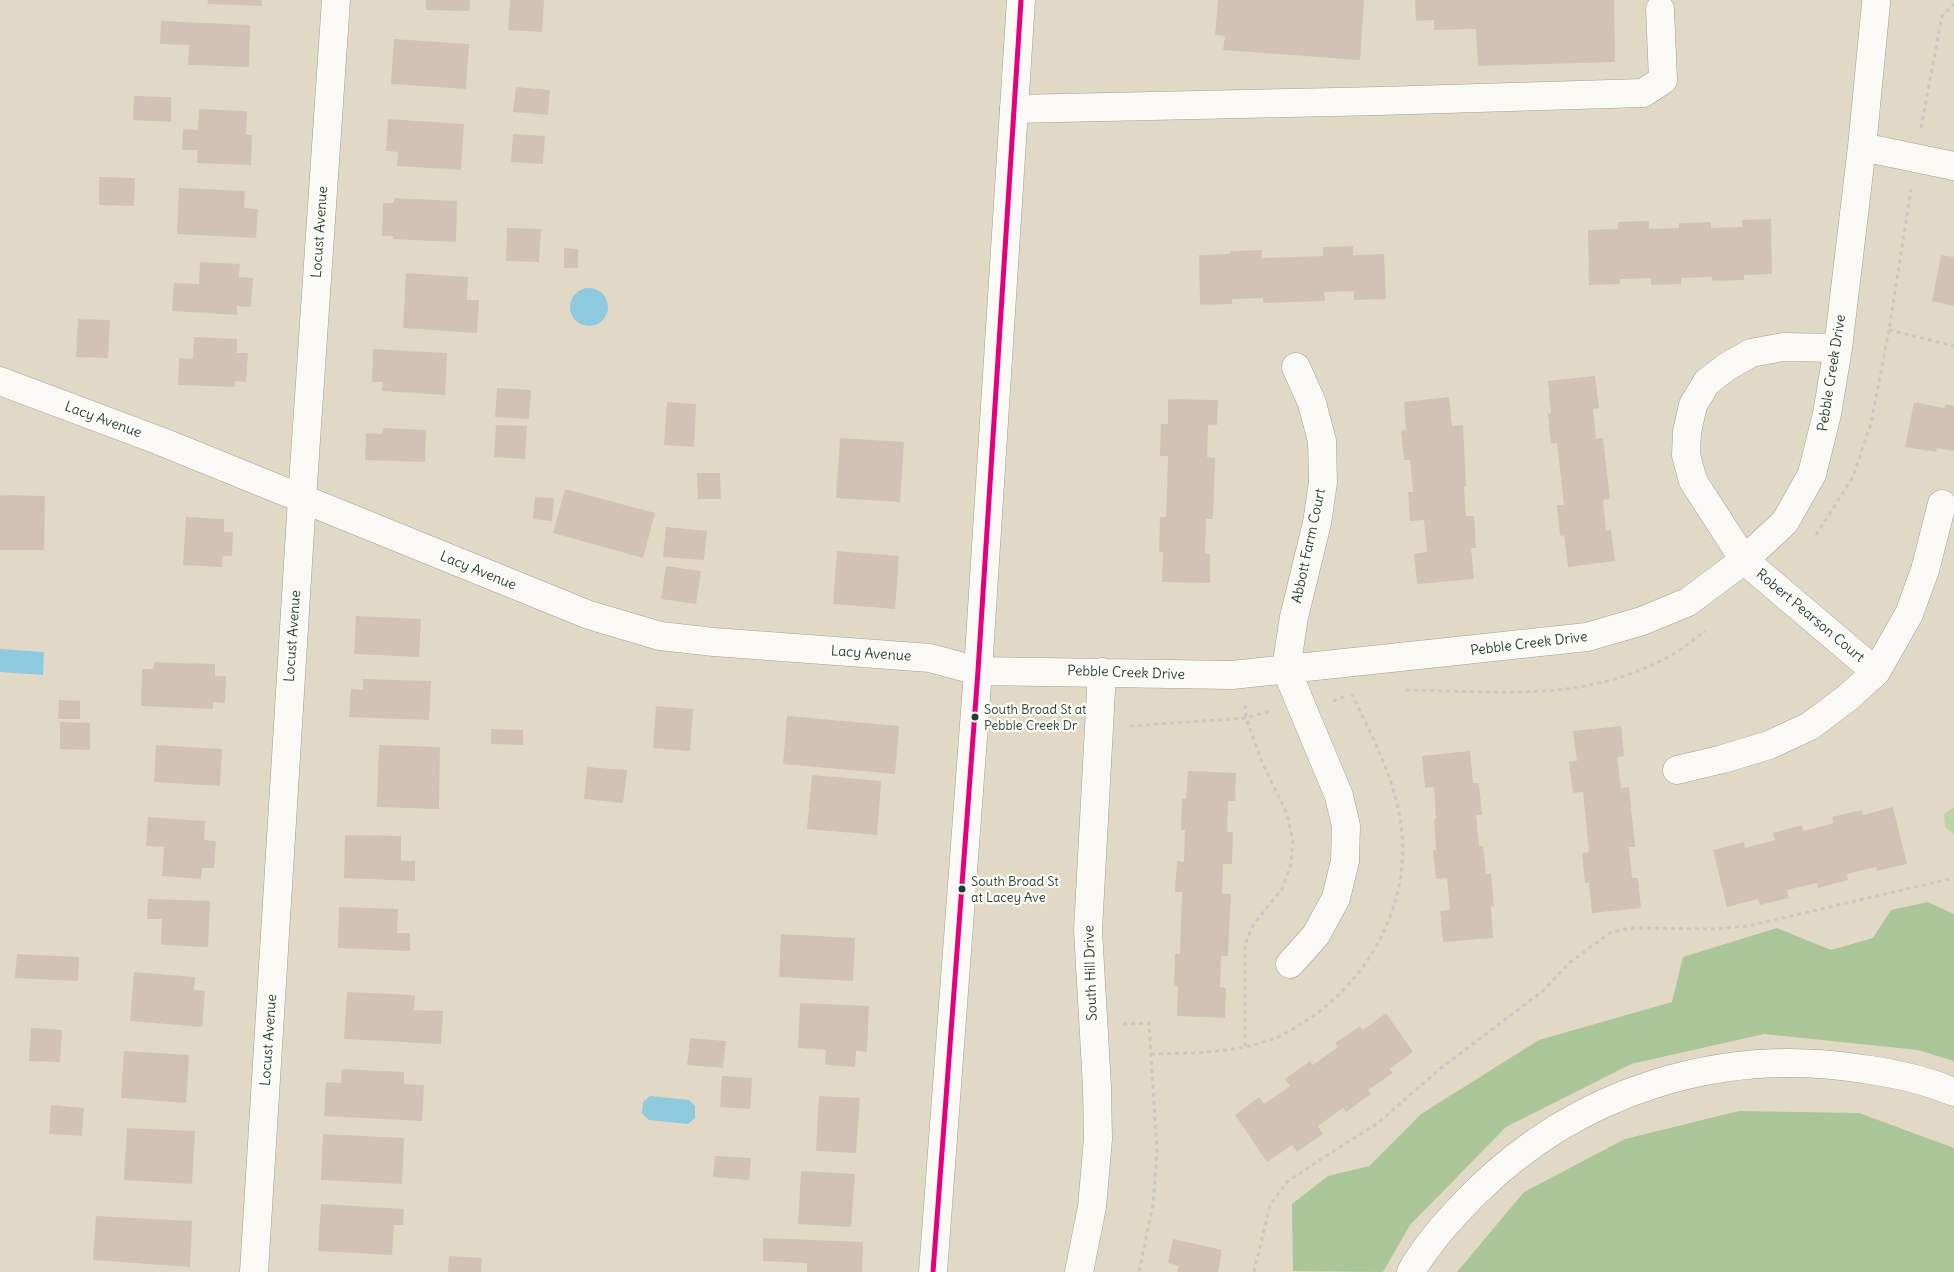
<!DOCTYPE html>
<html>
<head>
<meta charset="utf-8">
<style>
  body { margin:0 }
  canvas { display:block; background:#e1d9c6 }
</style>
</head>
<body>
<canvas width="1954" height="1272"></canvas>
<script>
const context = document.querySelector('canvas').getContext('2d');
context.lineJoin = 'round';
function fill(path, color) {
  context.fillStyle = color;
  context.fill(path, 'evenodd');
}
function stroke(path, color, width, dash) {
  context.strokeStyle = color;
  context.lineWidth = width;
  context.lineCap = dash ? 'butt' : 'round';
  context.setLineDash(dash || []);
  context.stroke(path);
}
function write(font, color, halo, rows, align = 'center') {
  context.font = font + ' Delius,sans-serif';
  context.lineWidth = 4.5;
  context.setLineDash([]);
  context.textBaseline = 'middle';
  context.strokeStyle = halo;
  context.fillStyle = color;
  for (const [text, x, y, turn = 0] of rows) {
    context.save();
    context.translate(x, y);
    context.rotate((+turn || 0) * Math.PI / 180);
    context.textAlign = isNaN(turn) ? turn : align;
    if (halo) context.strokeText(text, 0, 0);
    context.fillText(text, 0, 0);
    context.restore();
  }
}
const green = new Path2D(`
  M 1954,807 L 1954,834 L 1945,827 L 1944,814 Z`);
const forest = new Path2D(`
  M 1928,902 L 1954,914 L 1954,1061 L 1918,1050 L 1764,1034 L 1631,1064 L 1506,1127 L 1410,1225 L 1383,1272 L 1293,1271 L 1292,1204 L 1328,1176 L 1369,1166 L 1421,1114 L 1539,1040 L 1672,1002 L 1683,957 L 1777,928 L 1831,950 L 1873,938 L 1891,910 Z
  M 1739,1111 L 1859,1113 L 1954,1148 L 1954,1272 L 1457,1272 L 1524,1192 L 1625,1139 Z`);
const water = new Path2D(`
  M570 307a19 19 0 1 1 38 0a19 19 0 1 1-38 0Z
  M 0,649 L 44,652 L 43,675 L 0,672 Z
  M 650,1096 L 689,1100 L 695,1106 L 695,1118 L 688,1124 L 649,1120 L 642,1113 L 643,1102 Z`);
const building = new Path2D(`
  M 208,0 L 262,0 L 262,6 L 207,4 Z
  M 426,0 L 470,0 L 469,11 L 426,10 Z
  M 510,0 L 544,0 L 542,32 L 508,30 Z
  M 1218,0 L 1364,0 L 1360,60 L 1223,50 L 1225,36 L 1215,35 Z
  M 1415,0 L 1614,0 L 1615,62 L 1478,66 L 1476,29 L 1434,30 L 1434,20 L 1416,21 Z
  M 161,21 L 250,25 L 249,67 L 188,65 L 189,45 L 160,44 Z
  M 394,39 L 469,44 L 466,89 L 391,84 Z
  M 516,87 L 550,90 L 548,115 L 513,112 Z
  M 134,96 L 171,97 L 171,122 L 133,120 Z
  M 199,109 L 247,111 L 246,135 L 252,135 L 251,165 L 197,163 L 198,150 L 182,150 L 183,129 L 198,130 Z
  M 388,119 L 464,124 L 461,170 L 397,166 L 398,152 L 386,151 Z
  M 513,134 L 545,136 L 543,164 L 511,162 Z
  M 99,177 L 135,178 L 134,206 L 99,205 Z
  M 179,188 L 245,191 L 244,208 L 258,209 L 256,238 L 177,234 Z
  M 394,198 L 457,201 L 456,242 L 393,239 L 393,236 L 382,236 L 383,203 L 394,203 Z
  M 1771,219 L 1772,274 L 1744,275 L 1744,280 L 1712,281 L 1712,277 L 1681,278 L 1681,284 L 1651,285 L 1651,278 L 1620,279 L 1620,284 L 1589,285 L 1588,230 L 1618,229 L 1618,222 L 1649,221 L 1649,229 L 1679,228 L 1679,223 L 1711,222 L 1711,228 L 1742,227 L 1742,220 Z
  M 507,228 L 541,229 L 539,262 L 506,261 Z
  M 1353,246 L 1353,255 L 1384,254 L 1386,299 L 1354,300 L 1354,291 L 1324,292 L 1325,301 L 1263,303 L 1263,298 L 1232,299 L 1232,304 L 1200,305 L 1199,255 L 1230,254 L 1230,251 L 1262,250 L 1262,258 L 1323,256 L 1323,247 Z
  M 564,248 L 578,249 L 578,268 L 564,268 Z
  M 1941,255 L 1954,257 L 1954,306 L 1932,301 Z
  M 200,262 L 240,264 L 239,277 L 253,278 L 251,307 L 237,306 L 237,315 L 172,311 L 174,283 L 199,284 Z
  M 406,273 L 468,277 L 467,300 L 479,300 L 477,333 L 403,328 Z
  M 78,319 L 110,320 L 108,358 L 76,357 Z
  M 194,337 L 237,339 L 237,353 L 248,353 L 246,382 L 235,381 L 235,387 L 178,385 L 179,358 L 193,359 Z
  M 373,349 L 447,353 L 445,395 L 382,391 L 383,382 L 372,382 Z
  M 1595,376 L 1599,408 L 1593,409 L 1596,439 L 1603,438 L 1610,499 L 1603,500 L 1606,531 L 1611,530 L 1615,561 L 1568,567 L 1564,535 L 1560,536 L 1557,505 L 1564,505 L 1557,443 L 1551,444 L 1548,414 L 1551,413 L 1548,381 Z
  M 497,388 L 531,390 L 529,419 L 495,417 Z
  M 1449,397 L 1452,426 L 1463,425 L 1466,486 L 1464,487 L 1466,516 L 1474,516 L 1476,548 L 1471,548 L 1474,579 L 1417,584 L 1414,554 L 1427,552 L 1424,520 L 1410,521 L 1408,492 L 1413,492 L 1410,460 L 1404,460 L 1401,430 L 1406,430 L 1404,402 Z
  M 1168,399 L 1218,400 L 1217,425 L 1208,425 L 1207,457 L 1215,458 L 1213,519 L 1206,519 L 1205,553 L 1210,554 L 1210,583 L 1162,582 L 1163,552 L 1159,552 L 1160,517 L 1166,517 L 1168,456 L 1160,456 L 1161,424 L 1168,424 Z
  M 667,402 L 696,404 L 694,447 L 664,445 Z
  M 1914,402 L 1944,408 L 1946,404 L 1954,406 L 1954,451 L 1937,448 L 1936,452 L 1905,447 Z
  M 496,425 L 527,426 L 525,459 L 494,457 Z
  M 383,428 L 426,430 L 425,462 L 365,460 L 366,433 L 382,434 Z
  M 840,438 L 904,442 L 900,502 L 836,498 Z
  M 697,473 L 720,473 L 721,499 L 698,499 Z
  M 565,489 L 655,513 L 643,558 L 553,533 Z
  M 0,495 L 45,496 L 44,550 L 0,550 Z
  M 535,497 L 554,498 L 552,521 L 533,519 Z
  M 186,517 L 224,519 L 224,532 L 233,532 L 232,556 L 223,556 L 222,567 L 183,565 Z
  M 666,527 L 707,531 L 704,560 L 663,557 Z
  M 837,551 L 899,556 L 895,609 L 833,604 Z
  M 666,566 L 701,571 L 696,604 L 661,599 Z
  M 356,616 L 421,619 L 419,657 L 354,654 Z
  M 154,662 L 215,664 L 215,676 L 226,676 L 225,703 L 213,702 L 213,709 L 141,706 L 142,669 L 153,669 Z
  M 363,679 L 431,681 L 429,720 L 349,717 L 351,689 L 363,690 Z
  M 59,700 L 80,701 L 80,719 L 58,719 Z
  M 656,706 L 693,709 L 690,751 L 653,748 Z
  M 787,716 L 899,726 L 895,774 L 783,764 Z
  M 60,722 L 90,723 L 90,750 L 60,749 Z
  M 1621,726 L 1624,756 L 1617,757 L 1621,788 L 1629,787 L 1635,847 L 1629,847 L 1632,878 L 1638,878 L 1641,908 L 1592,913 L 1589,883 L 1585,883 L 1582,853 L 1589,852 L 1583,792 L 1573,793 L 1569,762 L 1577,761 L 1573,731 Z
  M 491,729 L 523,730 L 523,745 L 491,744 Z
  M 156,745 L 222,749 L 220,786 L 154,782 Z
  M 379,745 L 440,747 L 439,809 L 377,807 Z
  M 1470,751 L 1473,783 L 1479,783 L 1482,815 L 1476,815 L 1479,846 L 1483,846 L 1486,874 L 1491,874 L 1494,906 L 1491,907 L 1493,938 L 1443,942 L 1440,911 L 1450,910 L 1447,878 L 1436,879 L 1433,850 L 1436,850 L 1434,819 L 1436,819 L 1434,787 L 1425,788 L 1422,756 Z
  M 587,767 L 627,770 L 623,803 L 584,799 Z
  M 1188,771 L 1236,773 L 1235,801 L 1228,801 L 1227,832 L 1233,832 L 1232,864 L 1223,864 L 1222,894 L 1231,894 L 1228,956 L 1221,956 L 1220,987 L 1226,988 L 1225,1018 L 1177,1016 L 1178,986 L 1174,986 L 1175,954 L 1180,954 L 1182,892 L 1175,892 L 1177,861 L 1184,862 L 1185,830 L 1181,830 L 1182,799 L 1186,799 Z
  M 812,775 L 881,781 L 877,835 L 807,829 Z
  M 1893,807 L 1907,864 L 1877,871 L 1876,867 L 1847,874 L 1848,880 L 1818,888 L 1817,883 L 1787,890 L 1789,898 L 1760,905 L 1758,899 L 1727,907 L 1713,850 L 1744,842 L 1745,848 L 1775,840 L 1773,833 L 1802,825 L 1803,831 L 1834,823 L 1832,817 L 1862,810 L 1863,815 Z
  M 148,817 L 205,821 L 204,840 L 216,841 L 214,868 L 202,868 L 201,879 L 162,876 L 164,847 L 146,846 Z
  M 345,835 L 401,836 L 401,861 L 415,861 L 415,881 L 344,878 Z
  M 148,899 L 210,901 L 208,947 L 161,945 L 162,919 L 147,919 Z
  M 339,907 L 398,909 L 397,933 L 410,933 L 410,951 L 338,948 Z
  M 781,934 L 855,938 L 853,981 L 779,977 Z
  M 17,954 L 79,957 L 78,981 L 15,978 Z
  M 134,972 L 195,977 L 194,990 L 205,991 L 202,1027 L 130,1021 Z
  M 347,992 L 415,995 L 414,1010 L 443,1011 L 441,1044 L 344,1039 Z
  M 800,1003 L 869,1006 L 867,1052 L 856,1051 L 855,1067 L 825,1065 L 826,1050 L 798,1048 Z
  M 1386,1013 L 1413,1052 L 1390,1069 L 1393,1073 L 1368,1090 L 1371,1094 L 1346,1112 L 1343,1108 L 1318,1126 L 1323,1134 L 1297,1152 L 1292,1145 L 1267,1162 L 1235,1115 L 1259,1097 L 1264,1104 L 1290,1086 L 1285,1079 L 1310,1061 L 1313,1065 L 1338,1047 L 1335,1043 L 1360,1026 L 1363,1030 Z
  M 31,1028 L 62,1030 L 60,1062 L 29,1061 Z
  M 690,1038 L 726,1041 L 723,1068 L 687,1065 Z
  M 124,1051 L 189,1055 L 186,1103 L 121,1098 Z
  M 342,1069 L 404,1072 L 404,1084 L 424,1085 L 422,1121 L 324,1116 L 326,1082 L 341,1083 Z
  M 722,1076 L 752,1078 L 750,1109 L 720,1107 Z
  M 819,1096 L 860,1098 L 856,1153 L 816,1151 Z
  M 51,1105 L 84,1108 L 82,1136 L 49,1134 Z
  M 127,1128 L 195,1131 L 192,1184 L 124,1180 Z
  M 323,1134 L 404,1138 L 402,1184 L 321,1180 Z
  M 715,1156 L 751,1158 L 749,1180 L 713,1177 Z
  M 801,1171 L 855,1174 L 851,1227 L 798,1224 Z
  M 321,1204 L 404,1209 L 403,1225 L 394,1225 L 392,1255 L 318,1251 Z
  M 96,1216 L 192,1221 L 190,1267 L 93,1260 Z
  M 763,1238 L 863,1242 L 862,1272 L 807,1272 L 807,1263 L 763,1261 Z
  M 1173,1239 L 1222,1250 L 1218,1272 L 1177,1272 L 1179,1266 L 1168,1263 Z
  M 449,1256 L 482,1258 L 481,1272 L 448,1272 Z`);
const path = new Path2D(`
  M 1921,128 L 1942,16 L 1954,4
  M 1889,330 L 1954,346
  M 1816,535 L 1853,477 L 1871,423 L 1889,330 L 1911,189
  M 1406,690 C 1501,691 1588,704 1675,653 C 1686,647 1695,638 1706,631
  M 1333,701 L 1346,696
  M 1245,705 L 1246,718 L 1262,762 L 1286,812 L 1293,839 L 1291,864 L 1282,889 L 1253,925 L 1245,944 L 1245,1047
  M 1130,726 L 1246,718 L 1270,711
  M 1123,1024 L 1149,1023 L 1157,1152 L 1153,1205 L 1139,1272
  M 1151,1054 C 1193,1053 1239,1053 1278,1037 C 1286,1034 1294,1028 1301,1024 C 1368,983 1412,904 1401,825 C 1395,778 1372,737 1352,694
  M 1254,1272 L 1270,1205 L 1287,1182 L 1321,1159 L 1378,1123 L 1441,1068 L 1544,990 L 1569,963 L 1611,932 L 1633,928 L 1715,929 L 1748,926 L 1954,878`);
const minor = new Path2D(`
  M 1014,109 L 1380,101 L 1643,93 L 1663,80 L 1660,9
  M 1862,147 L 1954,166
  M 1838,348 L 1783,347 L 1751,353 L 1728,366 L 1707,382 L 1693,405 L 1687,432 L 1686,455 L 1693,481 L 1744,560 L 1876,672
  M 0,381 L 160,441 L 589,615 L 660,636 L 714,642 L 930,658 L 978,671 L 1232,675 L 1587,637 L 1642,621 L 1688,602 L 1744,560 L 1785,522 L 1812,474 L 1827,414 L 1838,348 L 1862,147 L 1876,3
  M 1677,770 L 1723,759 L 1769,745 L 1810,726 L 1846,699 L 1876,672 L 1909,614 L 1925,570 L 1942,504
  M 1290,964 L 1316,935 L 1336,898 L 1345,861 L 1346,826 L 1339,796 L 1286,669 L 1294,617 L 1317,523 L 1323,482 L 1322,441 L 1312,403 L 1296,367
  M 254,1272 L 302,499 L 336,0
  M 1079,1272 L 1092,1207 L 1098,1139 L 1097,1087 L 1088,930 L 1102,672`);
const major = new Path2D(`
  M 933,1272 L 978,671 L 1021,0`);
const highway = new Path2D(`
  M 1411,1272 C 1426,1245 1453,1215 1475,1193 C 1578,1091 1720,1046 1863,1069 C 1893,1073 1925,1080 1954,1092`);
const bus1 = new Path2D(`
  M 933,1272 L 978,671 L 1021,0`);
const markers = [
  [975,717,4.5,"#1f3d34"],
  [962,889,4.5,"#1f3d34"]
];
const busNames = [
  ["South Broad St at",984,710],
  ["Pebble Creek Dr",984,726],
  ["South Broad St",971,882],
  ["at Lacey Ave",971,898]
];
const streetNames = [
  ["Locust Avenue",320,232,-86],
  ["Pebble Creek Drive",1832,373,-81],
  ["Lacy Avenue",103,420,20],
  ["Abbott Farm Court",1309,546,-78],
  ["Lacy Avenue",478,571,22],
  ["Robert Pearson Court",1810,616,40],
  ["Locust Avenue",293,636,-86],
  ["Pebble Creek Drive",1529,644,-7],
  ["Lacy Avenue",871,654,4],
  ["Pebble Creek Drive",1126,673,2],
  ["South Hill Drive",1091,973,-92],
  ["Locust Avenue",269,1040,-86]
];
fill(green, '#bbd5a1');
fill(forest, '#aac597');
fill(water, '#8ec9de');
fill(building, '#d2c2b6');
stroke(minor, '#a09f93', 29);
stroke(major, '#a09f93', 29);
stroke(highway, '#a09f93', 29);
stroke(path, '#c8c9c3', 3, [4, 4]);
stroke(minor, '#faf9f6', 28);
stroke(major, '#faf9f6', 28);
stroke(highway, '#faf9f6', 28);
stroke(bus1, '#e5007d', 5);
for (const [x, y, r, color] of markers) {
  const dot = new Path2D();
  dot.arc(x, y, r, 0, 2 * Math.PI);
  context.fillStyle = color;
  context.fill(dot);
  stroke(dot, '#fdfcf7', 2);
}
write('13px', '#1f3d34', '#fdfcf7', busNames, 'left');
write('14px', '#1f3d34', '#fdfcf7', streetNames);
</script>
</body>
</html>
